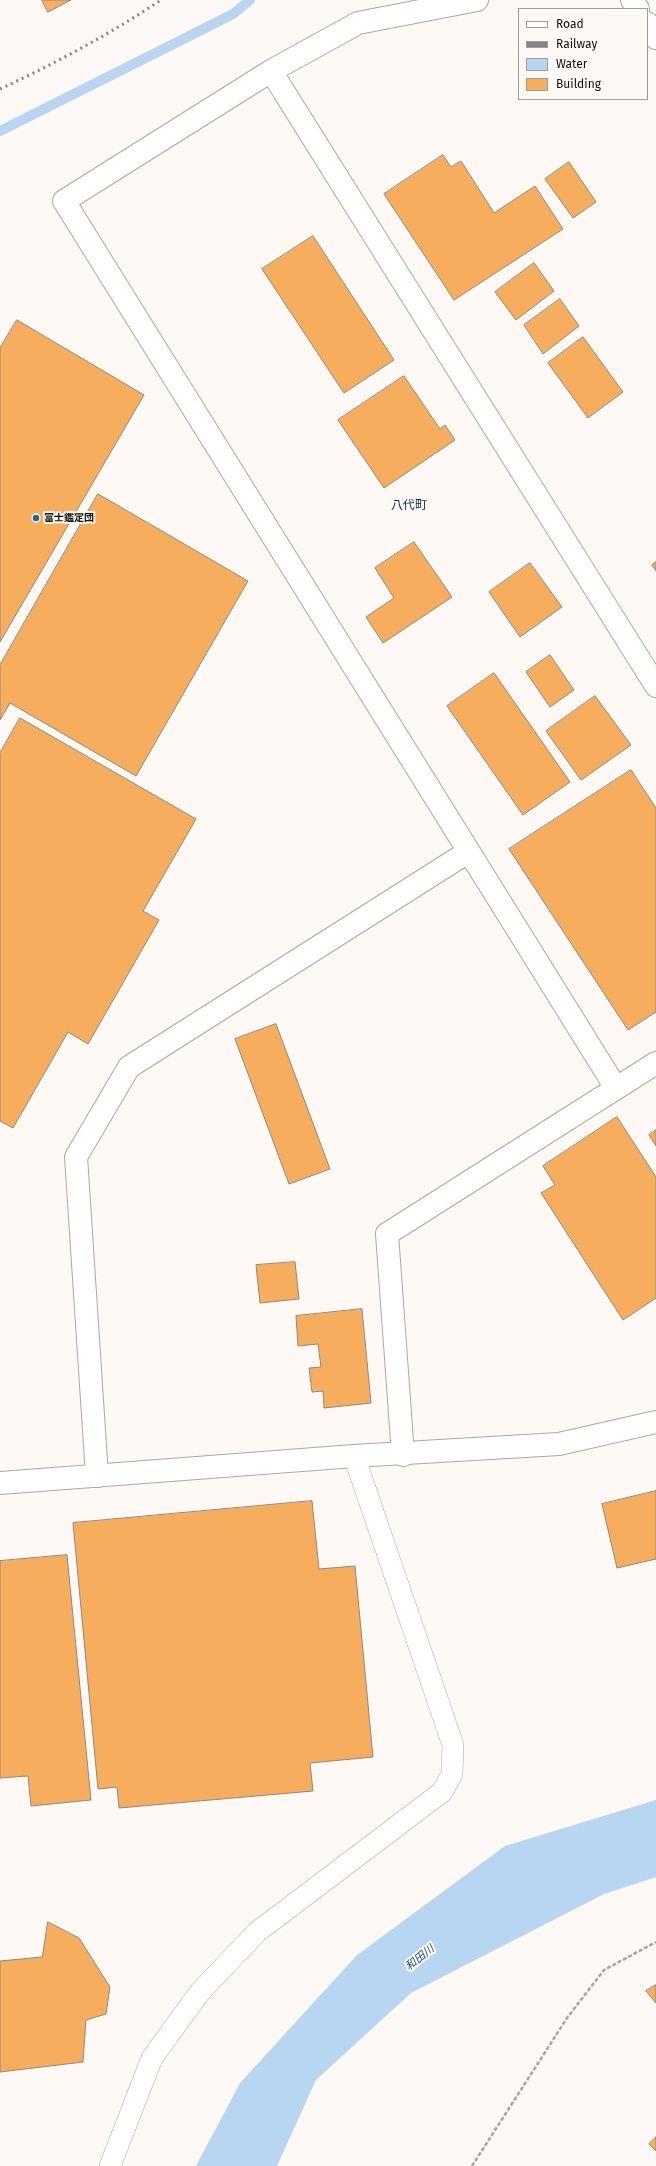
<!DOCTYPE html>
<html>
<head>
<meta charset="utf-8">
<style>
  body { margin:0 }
  #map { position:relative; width:656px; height:2166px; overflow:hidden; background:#fef9f5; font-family:"Fira Sans",sans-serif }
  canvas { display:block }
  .legend { position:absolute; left:518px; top:8px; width:130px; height:92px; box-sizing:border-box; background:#fef9f5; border:1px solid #a09c99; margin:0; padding:5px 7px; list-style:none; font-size:12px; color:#13100e }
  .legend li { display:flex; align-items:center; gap:8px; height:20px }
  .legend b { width:20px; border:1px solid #a09c99 }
</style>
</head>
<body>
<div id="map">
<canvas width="656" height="2166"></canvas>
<ul class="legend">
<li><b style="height:5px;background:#fff"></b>Road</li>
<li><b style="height:5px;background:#878380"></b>Railway</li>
<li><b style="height:11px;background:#b8d5f2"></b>Water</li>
<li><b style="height:11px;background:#f6ad5e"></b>Building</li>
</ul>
</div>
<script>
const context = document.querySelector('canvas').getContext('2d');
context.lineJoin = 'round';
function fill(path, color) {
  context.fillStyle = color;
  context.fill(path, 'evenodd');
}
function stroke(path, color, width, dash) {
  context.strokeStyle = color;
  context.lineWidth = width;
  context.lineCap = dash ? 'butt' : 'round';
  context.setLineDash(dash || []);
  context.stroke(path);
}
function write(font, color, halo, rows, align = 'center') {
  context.font = font + ' "Fira Sans","Noto Sans JP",sans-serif';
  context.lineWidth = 4;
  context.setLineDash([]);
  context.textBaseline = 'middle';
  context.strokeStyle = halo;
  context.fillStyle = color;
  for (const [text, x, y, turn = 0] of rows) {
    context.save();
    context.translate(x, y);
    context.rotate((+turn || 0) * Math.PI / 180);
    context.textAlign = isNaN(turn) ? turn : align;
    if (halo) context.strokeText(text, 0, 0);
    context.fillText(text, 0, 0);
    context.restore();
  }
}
const water = new Path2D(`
  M 656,1800 L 656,1877 L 604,1894 L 411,1993 L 316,2080 L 277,2166 L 196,2166 L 240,2083 L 357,1955 L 505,1846 Z`);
const stream = new Path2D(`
  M 0,131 L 233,14 L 250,0`);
const building = new Path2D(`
  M 42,0 L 71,0 L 48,12 Z
  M 443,155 L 451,167 L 461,161 L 494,213 L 535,186 L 563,229 L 454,300 L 384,194 Z
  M 569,162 L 596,202 L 573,218 L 545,179 Z
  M 313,236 L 394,360 L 344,393 L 262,269 Z
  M 534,263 L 554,291 L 516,320 L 495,292 Z
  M 560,299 L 579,326 L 543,354 L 524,325 Z
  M 17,320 L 144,395 L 0,642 L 0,348 Z
  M 583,337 L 623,392 L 588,418 L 548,363 Z
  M 404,376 L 440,429 L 445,425 L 455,440 L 384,488 L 338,420 Z
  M 98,494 L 248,581 L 136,776 L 10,703 L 0,720 L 0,665 Z
  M 414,542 L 452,597 L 383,643 L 366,617 L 394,598 L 375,568 Z
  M 656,562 L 656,571 L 652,565 Z
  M 530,563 L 562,607 L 520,637 L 489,592 Z
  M 550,655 L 574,690 L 550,707 L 526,672 Z
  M 494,673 L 570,782 L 523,815 L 447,706 Z
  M 595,696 L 631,745 L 581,780 L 546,731 Z
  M 20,718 L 196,819 L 143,911 L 159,920 L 88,1044 L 68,1032 L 13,1128 L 0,1121 L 0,753 Z
  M 631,770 L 656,808 L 656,1012 L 628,1030 L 509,849 Z
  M 276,1024 L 330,1169 L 289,1184 L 235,1039 Z
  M 617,1117 L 656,1177 L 656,1298 L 623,1320 L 541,1193 L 555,1185 L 543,1166 Z
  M 656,1130 L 656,1146 L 649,1135 Z
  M 295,1262 L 299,1299 L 260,1303 L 256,1265 Z
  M 362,1309 L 371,1403 L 324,1408 L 323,1391 L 312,1392 L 309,1368 L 321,1367 L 318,1344 L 298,1346 L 296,1316 Z
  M 656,1491 L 656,1559 L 617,1568 L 602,1504 Z
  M 312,1501 L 319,1569 L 355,1566 L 373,1757 L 310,1763 L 313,1791 L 119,1808 L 117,1787 L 98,1789 L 73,1523 Z
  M 67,1555 L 91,1800 L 31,1806 L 28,1776 L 0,1778 L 0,1561 Z
  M 48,1922 L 79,1938 L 110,1987 L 106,2014 L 86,2020 L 83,2062 L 0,2072 L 0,1961 L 42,1957 Z
  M 656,1985 L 656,2003 L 646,1991 Z
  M 656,2137 L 656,2151 L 649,2144 Z`);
const path = new Path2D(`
  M 472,2166 L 567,2018 L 604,1970 L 656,1942`);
const service = new Path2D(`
  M 110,2166 L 152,2058 L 200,1992 L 257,1932 L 442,1792 L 452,1774 L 453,1745 L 354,1456`);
const minor = new Path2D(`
  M 477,0 L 358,23 L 271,71 L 64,201 L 616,1088
  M 271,71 L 656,686
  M 403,1455 L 387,1234 L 656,1063
  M 97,1476 L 76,1157 L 129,1067 L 468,852`);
const tertiary = new Path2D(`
  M 632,0 L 638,9
  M 647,23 L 656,38
  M 0,1483 L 354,1456 L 559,1444 L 656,1422`);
const rail = new Path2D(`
  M 0,89 C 56,63 110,34 161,0`);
const markers = [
  [36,518,4,"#246399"]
];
const poiNames = [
  ["富士鑑定団",44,518]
];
const waterNames = [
  ["和田川",420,1958,-39]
];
const quarterNames = [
  ["八代町",409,506]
];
fill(water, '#b8d5f2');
stroke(stream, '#b8d5f2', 10);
fill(building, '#f6ad5e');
stroke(building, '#8f8881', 1);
stroke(service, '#afa7a0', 22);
stroke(minor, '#afa7a0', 24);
stroke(tertiary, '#afa7a0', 24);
stroke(path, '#a8a4a1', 2.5, [4, 2]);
stroke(service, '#fff', 21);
stroke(minor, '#fff', 22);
stroke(tertiary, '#fff', 22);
stroke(rail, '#878380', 3, [2, 4]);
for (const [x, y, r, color] of markers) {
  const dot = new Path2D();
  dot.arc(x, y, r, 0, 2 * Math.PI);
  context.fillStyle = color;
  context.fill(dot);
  stroke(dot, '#fef9f5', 1.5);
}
write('bold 10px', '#13100e', '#fef9f5', poiNames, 'left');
write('italic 11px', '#184e7c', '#fef9f5', waterNames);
write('12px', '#002b4f', '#fef9f5', quarterNames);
</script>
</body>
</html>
